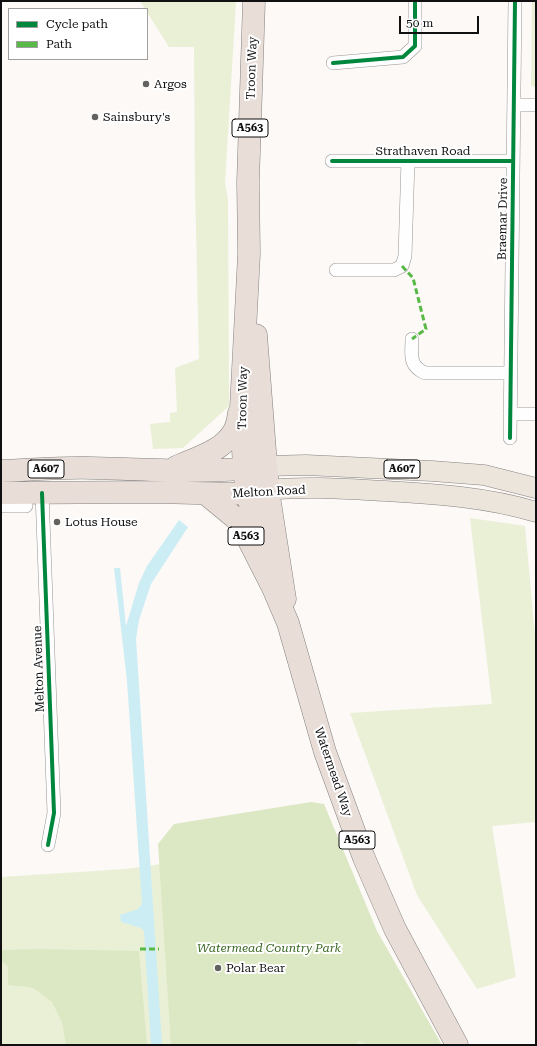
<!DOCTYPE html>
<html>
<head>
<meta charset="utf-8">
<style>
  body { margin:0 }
  #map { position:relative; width:537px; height:1046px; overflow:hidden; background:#fcf9f6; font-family:"Roboto Serif",serif }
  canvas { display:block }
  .frame { position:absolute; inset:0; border:2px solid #101010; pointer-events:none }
  .legend { position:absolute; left:8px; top:8px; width:140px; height:52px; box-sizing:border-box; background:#fff; border:1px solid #9f9f9f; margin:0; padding:5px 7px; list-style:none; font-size:12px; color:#101010 }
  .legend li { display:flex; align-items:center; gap:8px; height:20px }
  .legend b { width:20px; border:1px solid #9f9f9f }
  .scale { position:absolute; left:399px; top:16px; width:80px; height:18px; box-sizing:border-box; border:2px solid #101010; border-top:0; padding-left:5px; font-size:12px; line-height:14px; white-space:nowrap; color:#101010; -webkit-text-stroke:3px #fff; paint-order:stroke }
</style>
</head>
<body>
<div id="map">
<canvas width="537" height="1046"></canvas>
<div class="frame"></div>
<ul class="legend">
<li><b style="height:5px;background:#00873e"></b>Cycle path</li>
<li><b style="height:5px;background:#58b947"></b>Path</li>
</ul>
<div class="scale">50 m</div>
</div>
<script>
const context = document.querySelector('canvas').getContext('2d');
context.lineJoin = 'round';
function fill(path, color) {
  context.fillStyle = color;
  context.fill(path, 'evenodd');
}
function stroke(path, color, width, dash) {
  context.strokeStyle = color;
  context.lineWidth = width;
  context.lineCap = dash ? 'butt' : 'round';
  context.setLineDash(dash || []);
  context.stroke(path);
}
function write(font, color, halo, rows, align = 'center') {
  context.font = font + ' "Roboto Serif",serif';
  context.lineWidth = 4;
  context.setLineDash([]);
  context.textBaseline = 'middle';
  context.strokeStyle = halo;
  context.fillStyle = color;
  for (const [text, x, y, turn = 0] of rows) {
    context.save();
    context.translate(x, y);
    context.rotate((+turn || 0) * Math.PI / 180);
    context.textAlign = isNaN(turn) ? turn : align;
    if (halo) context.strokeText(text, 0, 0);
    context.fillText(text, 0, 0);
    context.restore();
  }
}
const green = new Path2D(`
  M 140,1 L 236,1 L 225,183 L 228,199 L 229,406 L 183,448 L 153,449 L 150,424 L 170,422 L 170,413 L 177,412 L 175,368 L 199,359 L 195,185 L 194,47 L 169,47 L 147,12 L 147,9 L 145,9 Z
  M 532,1 L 536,1 L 536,87 L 531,86 Z
  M 470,518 L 525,526 L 536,646 L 536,822 L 492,826 L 516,977 L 477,989 L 417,895 L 350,713 L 492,704 Z
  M 278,848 L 431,1045 L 1,1045 L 1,877 L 126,869 Z`);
const forest = new Path2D(`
  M 311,802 L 324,804 L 377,931 L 442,1045 L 369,1045 L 359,1041 L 355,1045 L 171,1045 L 158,844 L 174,824 Z
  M 39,949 L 139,951 L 147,1045 L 66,1045 L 62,1022 L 52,1002 L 38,991 L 30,987 L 8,985 L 8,966 L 1,961 L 1,950 Z`);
const water = new Path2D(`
  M 179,520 L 188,527 L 151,584 L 139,620 L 136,639 L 162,1045 L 151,1045 L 144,931 L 141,928 L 121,922 L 120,915 L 138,909 L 142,904 L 127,681 L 114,568 L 120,568 L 126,626 L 139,583 L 147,566 Z`);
const street = new Path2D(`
  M 333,63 L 403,57 L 415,46 L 415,1
  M 514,105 L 536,105
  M 332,161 L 513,161
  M 336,270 L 394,270 L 402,266 L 405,256 L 408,160
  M 412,339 C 412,355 408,365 425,373 L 510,373
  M 510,414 L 536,414
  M 510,438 L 515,1
  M 42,493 L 54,813 L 48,845
  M 1,506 L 26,506`);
const primary = new Path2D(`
  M 266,466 L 306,465 L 432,471 L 484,475 L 536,488
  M 268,490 C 306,486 346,489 385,491 C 436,494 487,497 536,512`);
const highway = new Path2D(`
  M 254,1 L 248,182 L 249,254 L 241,408 L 244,469 L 247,493 L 261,545
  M 256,335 L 268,490 L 285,599
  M 176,467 C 196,458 223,451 234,431 C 237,426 238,419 239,413
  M 1,471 C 31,470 62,467 92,468 C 147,469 204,474 259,467
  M 1,493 L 157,492 L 231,494 L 261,491
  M 206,494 L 234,517 L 241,525 L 273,588 L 288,623 L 325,752 L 364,858 L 395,929 L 457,1045`);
const quiet = new Path2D(`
  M 402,266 L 413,278 L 426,329 L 412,339
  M 140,949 L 159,949`);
const cycleway = new Path2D(`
  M 333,63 L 403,57 L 415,46 L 415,1
  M 332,161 L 513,161
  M 510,438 L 515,1
  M 42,493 L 54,813 L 48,845`);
const markers = [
  [146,84,4,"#636260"],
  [95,117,4,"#636260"],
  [57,522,4,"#636260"],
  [218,968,4,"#636260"]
];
const shields = [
  [250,128,36],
  [46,469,36],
  [402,469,36],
  [246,536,36],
  [357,840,36]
];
const shieldNames = [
  ["A563",250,128],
  ["A607",46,469],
  ["A607",402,469],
  ["A563",246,536],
  ["A563",357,840]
];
const streetNames = [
  ["Troon Way",252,68,-88],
  ["Strathaven Road",423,151],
  ["Braemar Drive",503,219,-89],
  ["Troon Way",243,398,-89],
  ["Melton Road",269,492,-3],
  ["Melton Avenue",39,669,-92],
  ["Watermead Way",333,772,71]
];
const poiNames = [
  ["Argos",154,84],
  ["Sainsbury's",103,117],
  ["Lotus House",65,522],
  ["Polar Bear",226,968]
];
const parkNames = [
  ["Watermead Country Park",269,948]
];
fill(green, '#e9f0d6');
fill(forest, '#dce7c4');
fill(water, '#cdedf5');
stroke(street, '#969594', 14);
stroke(primary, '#848281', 21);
stroke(highway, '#848281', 23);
stroke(street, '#fffefe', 13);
stroke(primary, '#ece5dc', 20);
stroke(highway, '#e9ddd7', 22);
stroke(quiet, '#58b947', 3, [6, 3]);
stroke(cycleway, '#00873e', 4);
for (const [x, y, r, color] of markers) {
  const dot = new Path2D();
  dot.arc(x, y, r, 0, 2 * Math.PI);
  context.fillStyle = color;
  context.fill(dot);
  stroke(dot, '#fff', 1.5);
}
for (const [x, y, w] of shields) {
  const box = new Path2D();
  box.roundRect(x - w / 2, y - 9, w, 18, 3);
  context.fillStyle = '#fff';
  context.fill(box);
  stroke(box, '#101010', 1);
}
write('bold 11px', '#101010', null, shieldNames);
write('12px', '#101010', '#fff', streetNames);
write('12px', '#101010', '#fff', poiNames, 'left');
write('italic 12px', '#3a6721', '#fff', parkNames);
</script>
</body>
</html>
